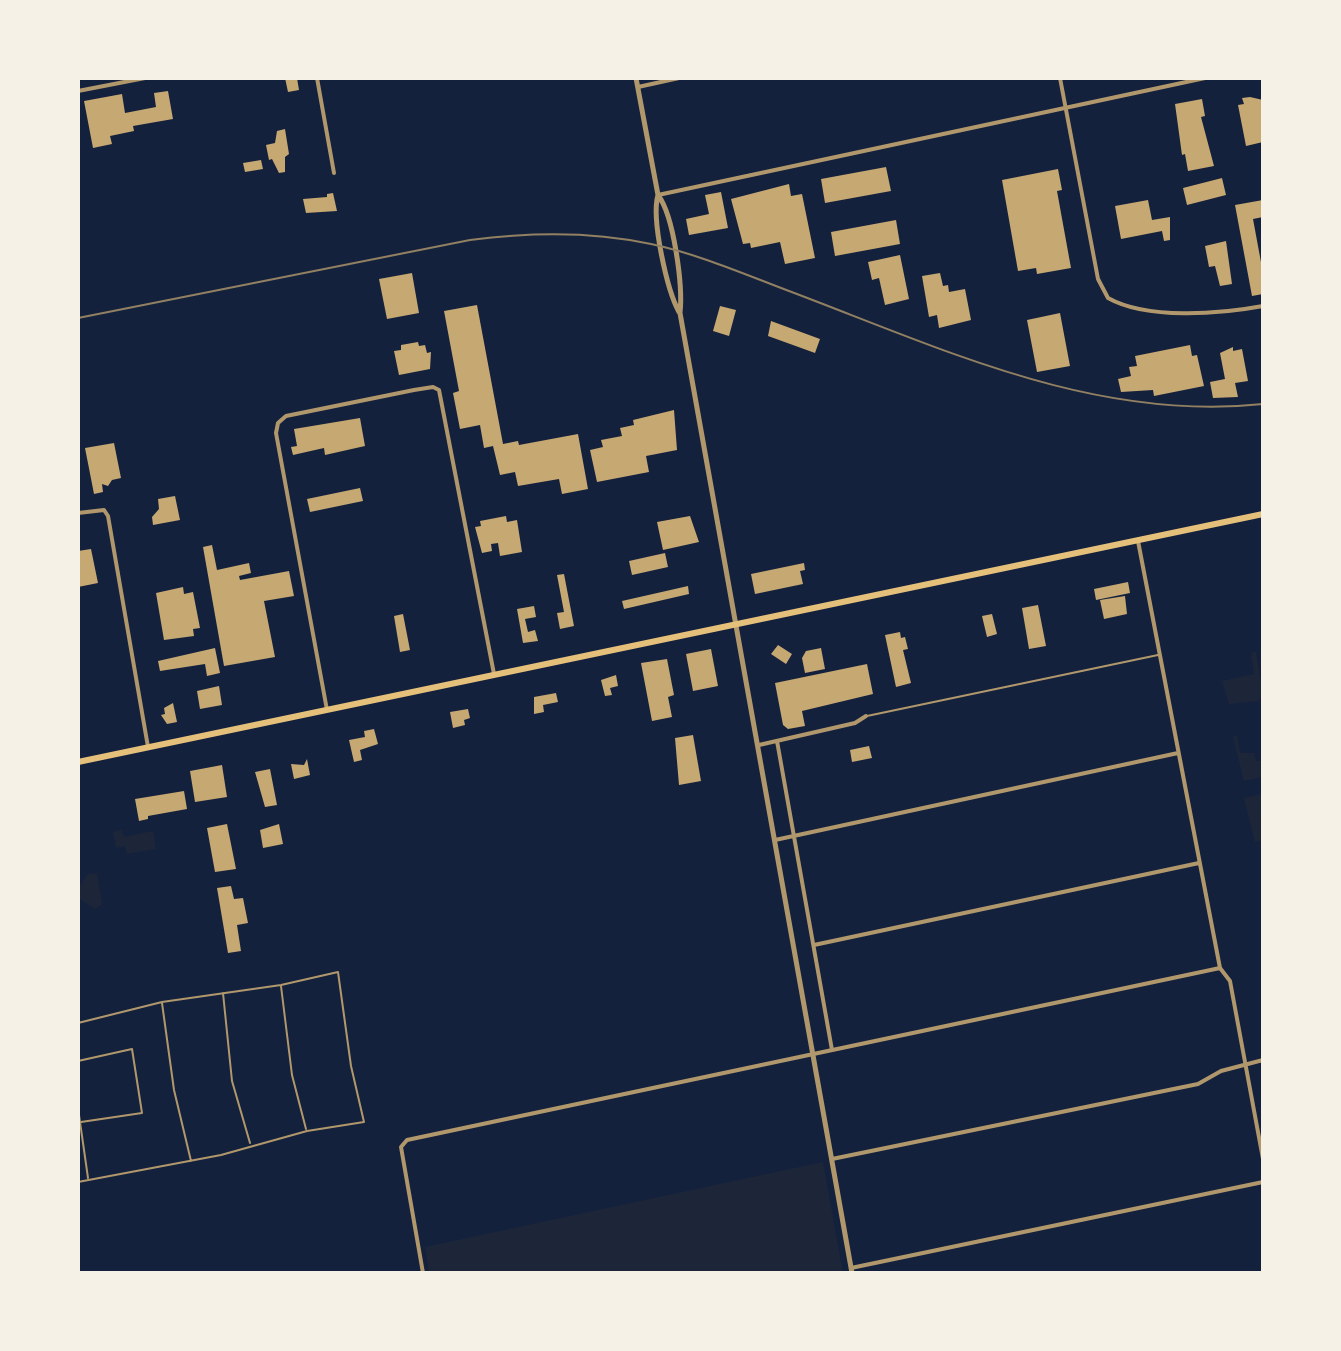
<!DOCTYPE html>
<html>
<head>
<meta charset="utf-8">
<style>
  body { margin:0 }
  #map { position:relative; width:1341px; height:1351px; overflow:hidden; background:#14213d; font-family:"Golos Text",sans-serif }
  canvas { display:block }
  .frame { position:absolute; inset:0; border:80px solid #f6f1e7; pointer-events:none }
</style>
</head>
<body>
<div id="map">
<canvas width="1341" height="1351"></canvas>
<div class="frame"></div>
</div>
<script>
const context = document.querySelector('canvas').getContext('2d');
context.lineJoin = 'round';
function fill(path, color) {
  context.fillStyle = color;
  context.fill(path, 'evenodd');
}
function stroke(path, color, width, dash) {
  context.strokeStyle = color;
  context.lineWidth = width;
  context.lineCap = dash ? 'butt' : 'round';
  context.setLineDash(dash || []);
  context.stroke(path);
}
const green = new Path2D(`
  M 1256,652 L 1263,695 L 1258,701 L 1229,704 L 1222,681 L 1254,674 L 1251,653 Z
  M 1237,736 L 1240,753 L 1254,753 L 1256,761 L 1263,760 L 1263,777 L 1244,781 L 1233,737 Z
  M 1263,794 L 1263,840 L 1255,842 L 1244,798 Z
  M 122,830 L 124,837 L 153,831 L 156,849 L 127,854 L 125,846 L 116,848 L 113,832 Z
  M 97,873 L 102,904 L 95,909 L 80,899 L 78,888 L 88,874 Z
  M 823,1162 L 843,1273 L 429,1273 L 425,1247 Z`);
const building = new Path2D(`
  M 285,78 L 297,78 L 299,90 L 288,92 Z
  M 168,91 L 173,119 L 133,126 L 134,131 L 110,136 L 112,144 L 93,148 L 84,101 L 122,94 L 125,113 L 156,107 L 154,93 Z
  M 1250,97 L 1263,100 L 1263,142 L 1246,146 L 1238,105 L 1244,104 L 1242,98 Z
  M 1202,99 L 1205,116 L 1201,117 L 1214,166 L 1188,171 L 1185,154 L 1182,155 L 1175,104 Z
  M 285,129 L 289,154 L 285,157 L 285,172 L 279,173 L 272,159 L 269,160 L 266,145 L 275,143 L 277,131 Z
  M 261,160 L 263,169 L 245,172 L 243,163 Z
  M 886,167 L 891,191 L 825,203 L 821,179 Z
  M 1058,169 L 1062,190 L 1057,191 L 1071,268 L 1037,274 L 1036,268 L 1018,271 L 1002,180 Z
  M 1222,178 L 1226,195 L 1187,205 L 1183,188 Z
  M 789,184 L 791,196 L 802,194 L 815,258 L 785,264 L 780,242 L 751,248 L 750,243 L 743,244 L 731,199 Z
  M 721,192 L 728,228 L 689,235 L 686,219 L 709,214 L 705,195 Z
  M 333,193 L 337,211 L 306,213 L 303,199 L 327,197 L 327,194 Z
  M 1148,200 L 1152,220 L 1170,217 L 1170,240 L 1164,241 L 1162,231 L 1121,239 L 1115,206 Z
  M 1263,200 L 1263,217 L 1253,219 L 1263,273 L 1263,294 L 1252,296 L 1235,205 Z
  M 896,220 L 900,244 L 835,256 L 831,232 Z
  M 1226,241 L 1232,284 L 1220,286 L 1215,266 L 1209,267 L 1205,246 Z
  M 900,255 L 909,299 L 885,305 L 879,278 L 872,280 L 868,262 Z
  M 412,273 L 419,313 L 387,319 L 379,279 Z
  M 940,273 L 943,286 L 948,285 L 949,292 L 965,289 L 971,320 L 939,328 L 937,315 L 929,317 L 922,276 Z
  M 477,305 L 503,444 L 518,441 L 519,445 L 578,434 L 588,489 L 562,494 L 559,479 L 518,486 L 515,472 L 500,475 L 493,446 L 484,448 L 480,425 L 460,429 L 453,393 L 459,391 L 444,311 Z
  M 720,306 L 736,310 L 729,336 L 713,331 Z
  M 1060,313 L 1070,366 L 1037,372 L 1027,320 Z
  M 771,321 L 820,339 L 815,353 L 768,336 Z
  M 418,342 L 419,346 L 425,345 L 427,353 L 431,352 L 430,369 L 399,375 L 394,351 L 401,350 L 401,345 Z
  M 1190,345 L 1192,356 L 1197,355 L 1204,386 L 1154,396 L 1153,390 L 1121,392 L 1118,379 L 1131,376 L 1129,367 L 1137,366 L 1135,356 Z
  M 1233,347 L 1233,351 L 1242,349 L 1248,381 L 1235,383 L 1238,397 L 1213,398 L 1210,382 L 1225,379 L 1220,353 Z
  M 674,410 L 677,450 L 646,456 L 649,472 L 597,482 L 590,450 L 603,447 L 601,440 L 622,436 L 620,428 L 634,425 L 633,420 Z
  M 360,418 L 365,446 L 325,455 L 324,448 L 293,455 L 291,447 L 297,446 L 294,429 Z
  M 114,443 L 121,478 L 112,480 L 108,486 L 102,484 L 103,492 L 94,494 L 85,448 Z
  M 360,488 L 363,501 L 310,512 L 307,499 Z
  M 175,496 L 180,520 L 153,525 L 152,517 L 159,509 L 158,499 Z
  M 506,516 L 507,522 L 517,520 L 522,552 L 500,556 L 498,543 L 491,544 L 492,551 L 482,553 L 475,527 L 481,526 L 480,521 Z
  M 690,516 L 699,542 L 663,550 L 657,522 Z
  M 212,545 L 217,570 L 249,563 L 251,573 L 239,576 L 240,580 L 289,571 L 294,596 L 264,601 L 275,657 L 224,666 L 203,547 Z
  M 91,549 L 98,583 L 78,587 L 78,551 Z
  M 665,553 L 668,567 L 632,575 L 629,561 Z
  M 804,563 L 805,570 L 800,571 L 803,584 L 755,594 L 751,574 Z
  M 564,574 L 574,626 L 560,629 L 557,613 L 564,612 L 557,575 Z
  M 1128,582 L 1130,593 L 1096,600 L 1094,589 Z
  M 688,586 L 689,594 L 624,609 L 622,601 Z
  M 183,587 L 184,594 L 193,592 L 200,628 L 193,629 L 194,636 L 164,640 L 156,593 Z
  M 1125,596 L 1127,614 L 1104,619 L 1100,600 Z
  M 1038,605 L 1046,646 L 1029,649 L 1022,608 Z
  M 534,606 L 536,617 L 525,619 L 528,632 L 535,630 L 538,641 L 523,643 L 517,609 Z
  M 403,614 L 410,650 L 400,652 L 394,616 Z
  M 992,614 L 997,634 L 987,637 L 982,616 Z
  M 900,632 L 901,638 L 905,637 L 908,649 L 903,650 L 911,683 L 896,687 L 885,635 Z
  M 778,645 L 792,654 L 786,664 L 771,654 Z
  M 215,648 L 220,673 L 207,676 L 205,664 L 160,671 L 158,661 Z
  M 821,648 L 825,669 L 805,673 L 802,658 L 806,651 Z
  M 711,649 L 718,686 L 693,691 L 686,654 Z
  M 667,659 L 674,695 L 668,697 L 672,717 L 652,721 L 641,663 Z
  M 867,664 L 873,694 L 802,711 L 805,726 L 788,729 L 783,725 L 775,683 Z
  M 616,675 L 618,686 L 610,688 L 612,695 L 605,696 L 601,680 Z
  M 219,686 L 222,705 L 200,709 L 197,691 Z
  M 556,693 L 558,702 L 543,705 L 544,712 L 534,714 L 534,697 Z
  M 173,703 L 177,722 L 167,724 L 161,715 L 165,714 L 164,708 Z
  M 468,709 L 470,718 L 464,720 L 465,725 L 453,728 L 450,712 Z
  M 374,729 L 378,744 L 360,750 L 362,760 L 354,762 L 349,740 L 365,737 L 364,731 Z
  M 693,735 L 701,781 L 679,785 L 675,738 Z
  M 869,746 L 872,758 L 852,762 L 850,750 Z
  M 307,759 L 310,775 L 294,779 L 291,764 L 304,765 Z
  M 222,765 L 227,797 L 195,802 L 190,771 Z
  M 270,769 L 277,805 L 265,807 L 255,772 Z
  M 184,791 L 187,809 L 148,816 L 148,819 L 139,821 L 135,799 Z
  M 227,824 L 236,869 L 215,872 L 207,828 Z
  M 279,824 L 283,844 L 263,848 L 260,830 Z
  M 231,886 L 234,899 L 243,898 L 248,923 L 237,925 L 241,951 L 228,953 L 217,888 Z`);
const service = new Path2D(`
  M 867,716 L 1158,655
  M 281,986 L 292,1075 L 306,1129
  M 223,993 L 232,1081 L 250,1143
  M 162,1003 L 174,1090 L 191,1161
  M 78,1023 L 162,1002 L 281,985 L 338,972 L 351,1066 L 364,1122 L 307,1131 L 221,1155 L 78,1182
  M 78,1061 L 132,1049 L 142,1113 L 81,1122
  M 78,1108 L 88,1178`);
const minor = new Path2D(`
  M 317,78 L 334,173
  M 1060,78 L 1098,279 L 1108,298 C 1147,320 1220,314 1263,306
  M 638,87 L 679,78
  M 78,91 L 145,78
  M 658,195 L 1205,78
  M 78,513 L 104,510 L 108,516 L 148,747
  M 1138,541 L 1220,968 L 1230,981 L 1263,1159
  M 327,710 L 276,433 L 278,423 L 286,416 L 414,390 L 433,387 L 439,390 L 494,674
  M 777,741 L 832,1050
  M 759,745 L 855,723 L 866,716
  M 775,840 L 1178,753
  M 814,945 L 1199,863
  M 832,1159 L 1198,1084 L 1221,1071 L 1263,1060
  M 851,1268 L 1263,1182
  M 423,1273 L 401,1147 L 407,1140 L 1220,968`);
const tertiary = new Path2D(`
  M 636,78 L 658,195 C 651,219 667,290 679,312
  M 658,195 C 674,216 683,286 680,313 L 852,1273`);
const secondary = new Path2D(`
  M 78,762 L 1263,514`);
const rail = new Path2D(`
  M 78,318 L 470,240 C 530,232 591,231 651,244 C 698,254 744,274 789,291 C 943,349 1095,422 1263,404`);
fill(green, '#1d2539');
fill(building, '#c6a872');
stroke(service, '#b1986c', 2);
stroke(minor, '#b1986c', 4);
stroke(tertiary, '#b1986c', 5);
stroke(secondary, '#e5c07b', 6);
stroke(rail, '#918062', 2);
</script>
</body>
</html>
